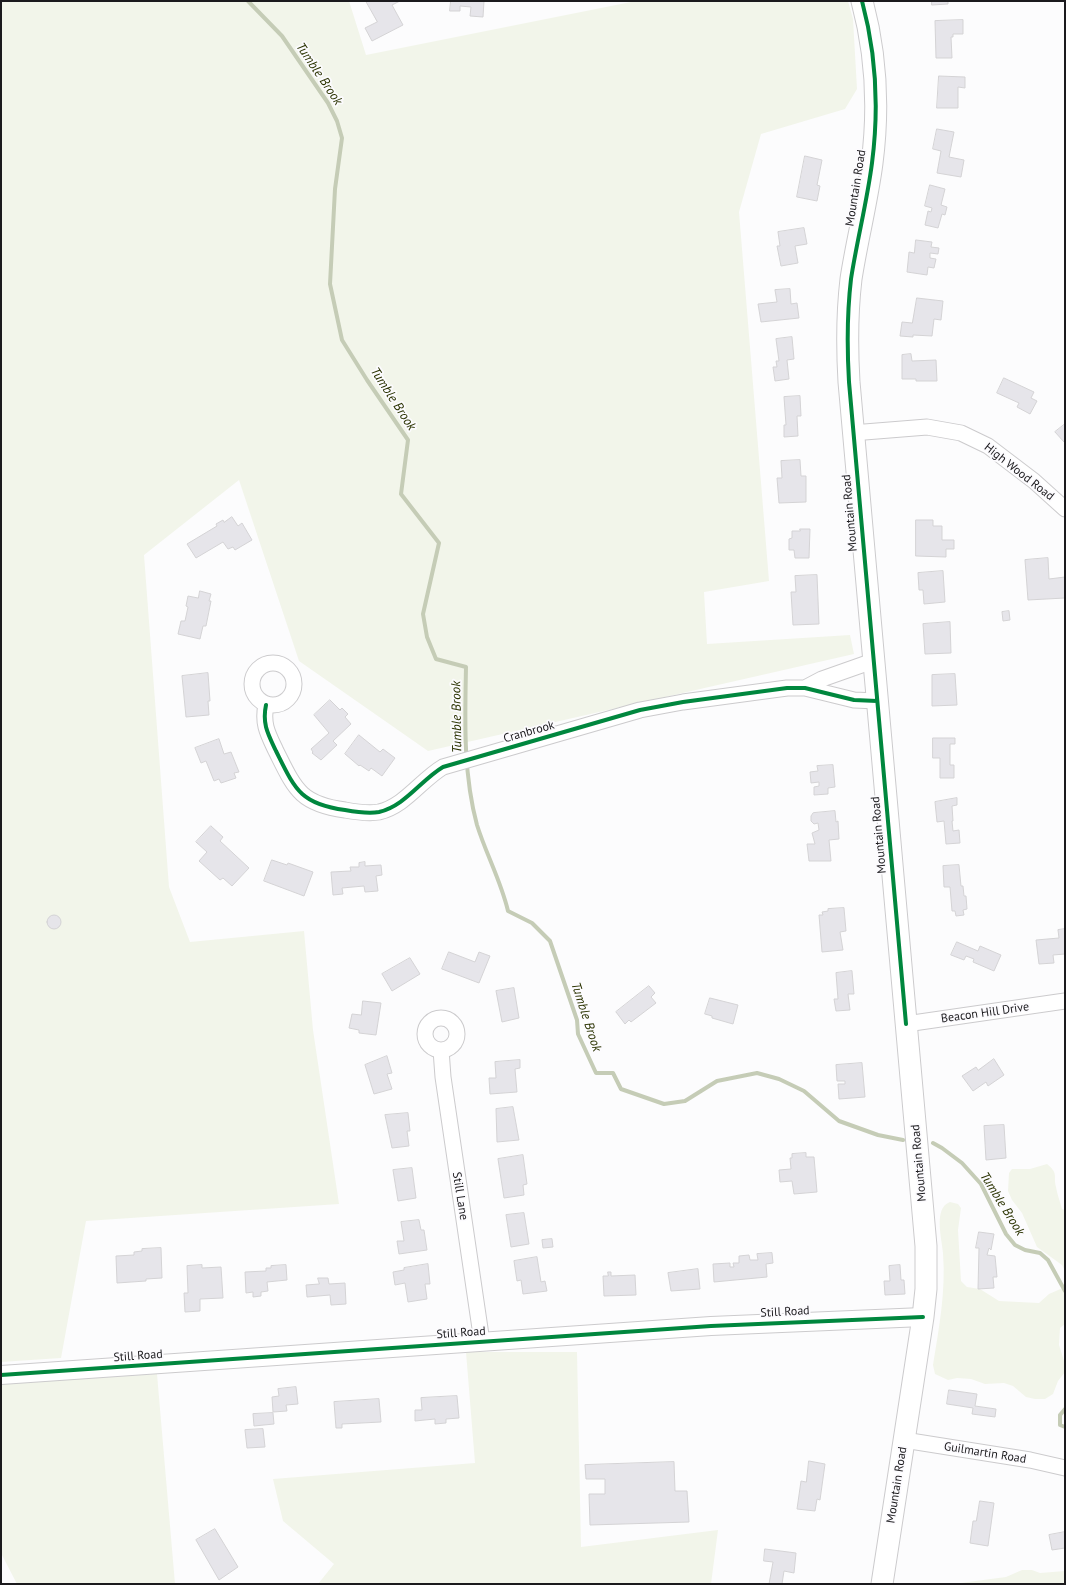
<!DOCTYPE html>
<html>
<head>
<meta charset="utf-8">
<style>
  body { margin:0 }
  #map { position:relative; width:1066px; height:1585px; overflow:hidden; background:#fcfcfd; font-family:"PT Sans",sans-serif }
  canvas { display:block }
  .frame { position:absolute; inset:0; border:2px solid #1b1a1d; pointer-events:none }
</style>
</head>
<body>
<div id="map">
<canvas width="1066" height="1585"></canvas>
<div class="frame"></div>
</div>
<script>
const context = document.querySelector('canvas').getContext('2d');
context.lineJoin = 'round';
function fill(path, color) {
  context.fillStyle = color;
  context.fill(path, 'evenodd');
}
function stroke(path, color, width, dash) {
  context.strokeStyle = color;
  context.lineWidth = width;
  context.lineCap = dash ? 'butt' : 'round';
  context.setLineDash(dash || []);
  context.stroke(path);
}
function write(font, color, halo, rows, align = 'center') {
  context.font = font + ' "PT Sans",sans-serif';
  context.lineWidth = 3.5;
  context.setLineDash([]);
  context.textBaseline = 'middle';
  context.strokeStyle = halo;
  context.fillStyle = color;
  for (const [text, x, y, turn = 0] of rows) {
    context.save();
    context.translate(x, y);
    context.rotate((+turn || 0) * Math.PI / 180);
    context.textAlign = isNaN(turn) ? turn : align;
    if (halo) context.strokeText(text, 0, 0);
    context.fillText(text, 0, 0);
    context.restore();
  }
}
const green = new Path2D(`
  M 1,1 L 349,1 L 366,55 L 636,1 L 848,1 L 853,19 L 857,89 L 845,109 L 761,134 L 739,212 L 769,581 L 704,592 L 707,644 L 850,635 L 854,654 L 428,751 L 299,661 L 239,480 L 144,555 L 169,887 L 190,942 L 304,931 L 313,1030 L 339,1204 L 86,1221 L 61,1358 L 1,1362 Z
  M 1047,1164 C 1059,1174 1053,1175 1056,1187 C 1057,1194 1060,1201 1062,1209 L 1065,1210 L 1065,1271 L 1062,1265 L 1037,1247 L 1022,1213 L 1012,1200 L 1008,1191 L 1009,1173 L 1012,1169 L 1030,1169 Z
  M 950,1202 L 958,1204 L 961,1208 L 958,1230 L 961,1281 L 967,1287 L 980,1289 L 999,1301 L 1039,1303 L 1049,1294 L 1065,1287 L 1065,1324 L 1060,1328 L 1059,1345 L 1065,1364 L 1065,1372 L 1058,1381 L 1053,1394 L 1045,1399 L 1035,1399 L 1026,1397 L 1013,1386 L 1004,1383 L 985,1384 L 971,1379 L 957,1378 L 948,1380 L 935,1374 L 933,1365 C 939,1328 946,1291 943,1253 C 942,1239 933,1208 950,1202 Z
  M 466,1352 L 577,1352 L 581,1547 L 718,1530 L 711,1584 L 318,1584 L 334,1564 L 283,1521 L 273,1479 L 475,1463 Z
  M 157,1374 L 175,1584 L 17,1584 L 2,1555 L 1,1547 L 1,1384 Z
  M 1022,1570 L 1032,1570 L 1040,1573 L 1065,1571 L 1065,1584 L 953,1584 L 1006,1577 Z`);
const stream = new Path2D(`
  M 248,1 L 282,36 L 328,103 L 337,121 L 342,138 L 335,189 L 330,284 L 342,340 L 367,380 L 408,440 L 401,494 L 439,543 L 423,614 L 427,637 L 436,659 L 466,667 C 465,720 463,773 477,825 C 486,854 501,881 508,911 L 532,923 L 550,941 L 577,1020 L 578,1034 L 596,1073 L 613,1073 L 621,1089 L 664,1104 L 685,1101 L 717,1081 L 757,1073 L 779,1079 L 804,1091 L 839,1121 L 878,1135 L 903,1140
  M 933,1143 L 942,1148 L 962,1163 L 981,1184 L 1006,1234 L 1015,1245 L 1025,1250 L 1040,1253 L 1048,1260 L 1065,1291
  M 1065,1409 L 1060,1415 L 1060,1425 L 1065,1427`);
const building = new Path2D(`
  M 366,1 L 400,1 L 392,5 L 403,25 L 372,41 L 365,28 L 377,22 Z
  M 451,1 L 484,1 L 483,17 L 470,16 L 471,7 L 460,6 L 460,11 L 450,11 Z
  M 932,1 L 948,1 L 948,4 L 932,5 Z
  M 963,20 L 963,34 L 953,34 L 953,37 L 951,37 L 952,58 L 936,58 L 935,21 Z
  M 939,76 L 965,77 L 965,88 L 958,87 L 958,108 L 937,108 Z
  M 937,129 L 954,132 L 949,157 L 964,160 L 961,177 L 937,173 L 941,151 L 933,149 Z
  M 805,156 L 822,160 L 817,185 L 820,186 L 817,201 L 797,197 Z
  M 930,185 L 945,189 L 941,205 L 947,207 L 945,215 L 942,214 L 938,228 L 925,225 L 928,211 L 931,212 L 932,208 L 925,206 Z
  M 804,228 L 807,244 L 795,246 L 798,263 L 781,266 L 777,246 L 780,246 L 778,232 Z
  M 916,240 L 932,242 L 931,247 L 939,248 L 938,254 L 930,253 L 930,258 L 936,259 L 934,268 L 928,267 L 927,275 L 907,272 L 909,252 L 914,253 Z
  M 790,289 L 791,304 L 797,303 L 799,318 L 761,322 L 758,304 L 777,302 L 775,290 Z
  M 917,298 L 943,301 L 941,320 L 934,319 L 932,336 L 913,335 L 913,337 L 900,336 L 902,322 L 912,323 Z
  M 792,337 L 794,359 L 787,360 L 789,379 L 775,381 L 773,367 L 777,367 L 776,361 L 779,361 L 776,339 Z
  M 911,354 L 912,361 L 936,360 L 937,381 L 916,381 L 916,379 L 902,379 L 902,355 Z
  M 1004,378 L 1034,392 L 1031,398 L 1037,401 L 1030,414 L 1017,407 L 1019,403 L 997,393 Z
  M 800,396 L 801,416 L 797,416 L 798,436 L 784,437 L 784,425 L 786,425 L 784,397 Z
  M 1065,424 L 1065,441 L 1064,442 L 1055,432 Z
  M 800,460 L 801,476 L 806,476 L 806,502 L 779,503 L 777,478 L 782,478 L 781,461 Z
  M 232,517 L 238,526 L 242,523 L 252,540 L 235,550 L 233,547 L 228,549 L 223,542 L 196,558 L 187,544 L 217,526 L 216,524 L 223,520 L 224,522 Z
  M 916,520 L 933,520 L 933,526 L 942,526 L 942,540 L 954,540 L 954,549 L 946,549 L 946,557 L 916,556 Z
  M 800,529 L 810,529 L 809,558 L 795,558 L 794,550 L 789,550 L 789,539 L 792,538 L 792,531 L 800,531 Z
  M 1048,558 L 1049,579 L 1065,577 L 1065,598 L 1028,600 L 1025,560 Z
  M 943,571 L 945,602 L 924,604 L 923,590 L 919,590 L 918,573 Z
  M 817,575 L 819,624 L 793,625 L 791,592 L 796,592 L 795,576 Z
  M 200,591 L 211,594 L 209,601 L 211,601 L 206,626 L 203,626 L 200,639 L 178,634 L 181,621 L 185,621 L 188,607 L 186,606 L 188,596 L 198,598 Z
  M 1009,611 L 1010,620 L 1003,621 L 1002,612 Z
  M 950,622 L 951,653 L 925,654 L 923,624 Z
  M 208,673 L 210,701 L 208,701 L 209,715 L 186,717 L 182,676 Z
  M 955,674 L 957,705 L 932,706 L 932,675 Z
  M 330,700 L 340,710 L 342,708 L 348,714 L 345,717 L 351,724 L 333,741 L 337,745 L 321,760 L 312,753 L 313,752 L 311,749 L 329,733 L 314,715 Z
  M 359,735 L 380,752 L 383,749 L 395,758 L 382,776 L 371,768 L 369,771 L 360,765 L 359,766 L 345,754 Z
  M 933,738 L 955,738 L 955,744 L 950,744 L 950,765 L 954,765 L 954,778 L 940,778 L 940,758 L 933,758 Z
  M 219,739 L 224,754 L 231,752 L 239,772 L 234,773 L 236,778 L 221,783 L 219,779 L 214,781 L 206,761 L 201,763 L 195,748 Z
  M 833,765 L 835,787 L 828,788 L 828,794 L 814,795 L 814,787 L 819,786 L 819,782 L 811,783 L 810,772 L 818,771 L 817,766 Z
  M 957,798 L 957,805 L 952,806 L 953,821 L 952,821 L 953,831 L 959,830 L 960,843 L 946,844 L 944,821 L 937,822 L 935,802 Z
  M 835,811 L 836,822 L 838,821 L 839,839 L 829,840 L 831,861 L 809,861 L 807,844 L 815,844 L 812,833 L 819,830 L 818,823 L 814,824 L 811,821 L 811,816 L 813,813 Z
  M 211,826 L 223,837 L 220,841 L 249,868 L 232,886 L 223,878 L 220,880 L 199,861 L 207,852 L 196,842 Z
  M 272,860 L 287,865 L 288,863 L 313,872 L 304,896 L 264,881 Z
  M 365,862 L 365,866 L 381,865 L 382,875 L 376,876 L 378,891 L 365,892 L 364,886 L 342,888 L 343,894 L 333,895 L 331,872 L 351,871 L 350,867 L 359,867 L 359,863 Z
  M 959,865 L 961,886 L 963,886 L 964,896 L 966,896 L 967,909 L 963,910 L 964,915 L 956,916 L 955,911 L 952,911 L 950,887 L 944,887 L 943,866 Z
  M 844,908 L 846,931 L 840,932 L 843,950 L 822,952 L 819,915 L 823,915 L 822,912 L 828,911 L 828,909 Z
  M47 922a7 7 0 1 1 14 0a7 7 0 1 1-14 0Z
  M 1065,929 L 1065,954 L 1053,955 L 1054,963 L 1039,964 L 1036,940 L 1059,938 L 1058,930 Z
  M 957,942 L 978,951 L 980,946 L 1001,955 L 994,971 L 973,962 L 974,959 L 966,956 L 964,960 L 951,955 Z
  M 449,952 L 475,962 L 479,952 L 490,956 L 479,983 L 442,969 Z
  M 410,958 L 420,974 L 392,991 L 382,974 Z
  M 852,971 L 854,994 L 848,994 L 850,1010 L 836,1011 L 834,999 L 838,999 L 836,973 Z
  M 649,986 L 655,993 L 651,997 L 656,1003 L 631,1022 L 629,1020 L 625,1024 L 616,1012 Z
  M 514,988 L 519,1018 L 502,1022 L 496,991 Z
  M 710,998 L 738,1005 L 733,1024 L 712,1018 L 712,1016 L 705,1014 Z
  M 363,1001 L 381,1003 L 376,1035 L 359,1033 L 359,1030 L 349,1028 L 352,1014 L 361,1015 Z
  M 387,1056 L 392,1073 L 387,1074 L 392,1089 L 374,1094 L 365,1065 Z
  M 994,1059 L 1004,1075 L 988,1086 L 986,1082 L 973,1091 L 962,1076 L 976,1067 L 978,1070 Z
  M 520,1060 L 520,1068 L 515,1069 L 517,1092 L 490,1094 L 489,1078 L 496,1078 L 495,1062 Z
  M 862,1063 L 865,1097 L 839,1099 L 838,1084 L 845,1084 L 845,1081 L 837,1081 L 836,1065 Z
  M 513,1107 L 519,1140 L 497,1142 L 496,1109 Z
  M 408,1113 L 410,1131 L 407,1131 L 409,1146 L 392,1148 L 385,1115 Z
  M 1004,1125 L 1006,1158 L 986,1160 L 984,1126 Z
  M 806,1153 L 806,1157 L 814,1157 L 817,1192 L 794,1194 L 792,1181 L 780,1182 L 779,1170 L 791,1169 L 790,1158 L 792,1158 L 792,1154 Z
  M 523,1155 L 527,1184 L 523,1185 L 524,1195 L 504,1198 L 498,1159 Z
  M 412,1168 L 416,1198 L 398,1201 L 393,1170 Z
  M 524,1213 L 529,1244 L 511,1247 L 506,1215 Z
  M 419,1220 L 421,1230 L 424,1230 L 427,1250 L 399,1254 L 397,1241 L 404,1241 L 401,1222 Z
  M 979,1232 L 994,1234 L 991,1250 L 989,1248 L 987,1255 L 995,1256 L 997,1277 L 993,1277 L 994,1288 L 978,1289 L 979,1248 L 976,1248 Z
  M 552,1239 L 553,1247 L 543,1248 L 542,1240 Z
  M 161,1248 L 162,1278 L 146,1279 L 146,1281 L 117,1283 L 116,1256 L 134,1255 L 134,1252 L 142,1251 L 142,1249 Z
  M 772,1253 L 773,1263 L 766,1264 L 767,1277 L 714,1282 L 713,1264 L 730,1263 L 730,1267 L 734,1267 L 733,1263 L 739,1263 L 739,1256 L 749,1255 L 750,1260 L 758,1260 L 757,1254 Z
  M 537,1257 L 541,1282 L 545,1281 L 547,1291 L 523,1294 L 521,1280 L 517,1281 L 514,1261 Z
  M 428,1264 L 430,1284 L 425,1284 L 427,1299 L 408,1302 L 405,1283 L 395,1285 L 393,1272 L 404,1270 L 404,1268 Z
  M 202,1265 L 202,1268 L 221,1267 L 223,1298 L 200,1299 L 200,1311 L 185,1312 L 184,1293 L 188,1293 L 187,1266 Z
  M 286,1265 L 287,1280 L 267,1282 L 268,1291 L 261,1292 L 261,1296 L 253,1297 L 253,1292 L 246,1293 L 245,1272 L 266,1271 L 266,1268 L 271,1268 L 271,1266 Z
  M 900,1265 L 901,1280 L 904,1280 L 905,1294 L 885,1295 L 884,1281 L 890,1281 L 889,1266 Z
  M 698,1269 L 700,1289 L 671,1291 L 668,1273 Z
  M 608,1272 L 611,1272 L 611,1276 L 635,1275 L 636,1295 L 604,1296 L 603,1276 L 608,1276 Z
  M 318,1278 L 328,1278 L 329,1284 L 345,1283 L 346,1304 L 331,1305 L 330,1295 L 307,1297 L 306,1285 L 319,1284 Z
  M 296,1387 L 298,1404 L 286,1405 L 287,1411 L 273,1412 L 272,1397 L 279,1396 L 278,1389 Z
  M 949,1390 L 977,1394 L 975,1406 L 996,1409 L 995,1417 L 972,1414 L 973,1408 L 947,1404 Z
  M 457,1396 L 459,1418 L 446,1419 L 446,1423 L 435,1424 L 435,1419 L 415,1421 L 415,1410 L 422,1410 L 421,1398 Z
  M 379,1399 L 381,1422 L 342,1424 L 342,1428 L 336,1428 L 334,1402 Z
  M 273,1413 L 274,1424 L 254,1426 L 253,1414 Z
  M 263,1429 L 265,1447 L 247,1448 L 245,1430 Z
  M 809,1461 L 825,1464 L 820,1500 L 817,1499 L 815,1511 L 797,1509 L 801,1481 L 806,1482 Z
  M 674,1462 L 675,1491 L 687,1491 L 689,1522 L 590,1525 L 589,1494 L 605,1494 L 605,1479 L 586,1479 L 585,1465 Z
  M 980,1501 L 994,1503 L 988,1546 L 970,1543 L 973,1521 L 976,1521 Z
  M 215,1529 L 238,1567 L 219,1580 L 196,1540 Z
  M 1065,1532 L 1065,1548 L 1052,1550 L 1049,1535 Z
  M 765,1549 L 796,1553 L 794,1573 L 784,1571 L 782,1584 L 769,1584 L 773,1562 L 764,1561 Z`);
const minor = new Path2D(`
  M 852,433 L 927,427 L 961,433 L 988,446 L 1034,481 L 1065,509
  M252 684a21 21 0 1 1 42 0a21 21 0 1 1-42 0Z
  M 805,688 L 822,679 L 873,661
  M 266,705 C 262,724 268,734 276,751 C 295,789 300,804 345,810 C 356,812 368,814 379,812 C 405,806 421,780 443,767 L 640,710 L 683,702 L 787,688 L 805,688 L 854,700 L 877,701
  M425 1034a16 16 0 1 1 32 0a16 16 0 1 1-32 0Z
  M 906,1024 L 1065,1001
  M 441,1050 L 443,1077 L 482,1342
  M 904,1440 L 1030,1460 L 1065,1468`);
const tertiary = new Path2D(`
  M 1,1375 L 711,1326 L 923,1317`);
const secondary = new Path2D(`
  M 862,1 C 876,53 879,109 872,163 C 867,202 857,240 851,279 C 847,313 847,348 849,382 L 926,1246 L 926,1289 L 923,1317 L 882,1584`);
const cycleway = new Path2D(`
  M 862,1 C 876,53 879,109 872,163 C 867,202 857,240 851,279 C 847,313 847,348 849,382 L 906,1024
  M 266,705 C 262,724 268,734 276,751 C 295,789 300,804 345,810 C 356,812 368,814 379,812 C 405,806 421,780 443,767 L 640,710 L 683,702 L 787,688 L 805,688 L 854,700 L 877,701
  M 1,1375 L 711,1326 L 923,1317`);
const streetNames = [
  ["Mountain Road",856,188,-81],
  ["High Wood Road",1019,472,38],
  ["Mountain Road",850,513,-95],
  ["Cranbrook",529,732,-16],
  ["Mountain Road",879,835,-95],
  ["Beacon Hill Drive",985,1013,-8],
  ["Mountain Road",919,1163,-95],
  ["Still Lane",460,1196,81],
  ["Still Road",785,1312,-3],
  ["Still Road",461,1333,-4],
  ["Still Road",138,1356,-4],
  ["Guilmartin Road",985,1453,9],
  ["Mountain Road",897,1485,-81]
];
const waterNames = [
  ["Tumble Brook",319,74,56],
  ["Tumble Brook",393,399,57],
  ["Tumble Brook",457,717,-91],
  ["Tumble Brook",586,1017,72],
  ["Tumble Brook",1002,1204,58]
];
fill(green, '#f2f5ea');
stroke(stream, '#c5ccb6', 4);
fill(building, '#e6e5ea');
stroke(building, '#d4d3d5', 1);
stroke(minor, '#cccbcd', 17);
stroke(tertiary, '#cccbcd', 20);
stroke(secondary, '#cccbcd', 23);
stroke(minor, '#fff', 15);
stroke(tertiary, '#fff', 18);
stroke(secondary, '#fff', 21);
stroke(cycleway, '#00873e', 4);
write('12px', '#1b1a1d', '#fcfbfe', streetNames);
write('italic 13px', '#2a3300', '#fcfbfe', waterNames);
</script>
</body>
</html>
